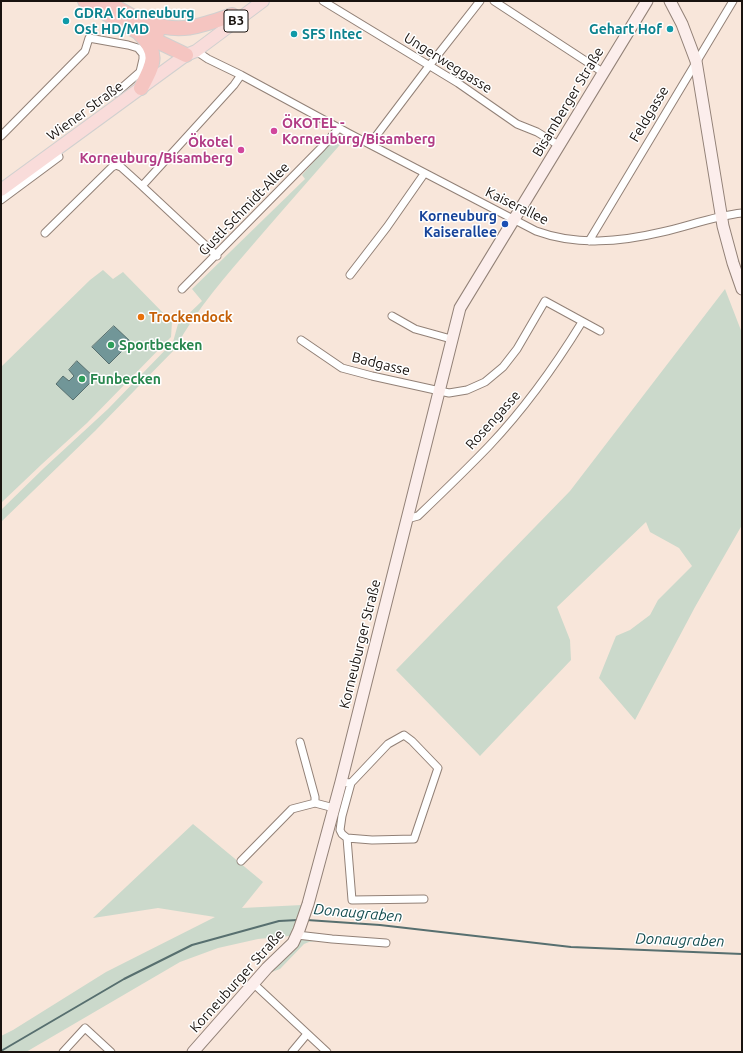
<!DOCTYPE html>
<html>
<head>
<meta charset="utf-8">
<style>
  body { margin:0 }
  #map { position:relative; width:743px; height:1053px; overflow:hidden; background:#f8e6da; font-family:Ubuntu,sans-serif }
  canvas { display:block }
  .frame { position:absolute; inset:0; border:2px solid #19130f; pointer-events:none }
</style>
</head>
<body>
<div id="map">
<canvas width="743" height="1053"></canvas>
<div class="frame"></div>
</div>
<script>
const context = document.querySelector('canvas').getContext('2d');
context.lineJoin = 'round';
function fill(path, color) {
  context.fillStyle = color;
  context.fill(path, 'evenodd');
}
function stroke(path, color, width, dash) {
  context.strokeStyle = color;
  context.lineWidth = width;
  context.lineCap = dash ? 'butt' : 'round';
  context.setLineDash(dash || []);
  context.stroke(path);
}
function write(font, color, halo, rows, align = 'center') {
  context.font = font + ' Ubuntu,sans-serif';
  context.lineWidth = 3;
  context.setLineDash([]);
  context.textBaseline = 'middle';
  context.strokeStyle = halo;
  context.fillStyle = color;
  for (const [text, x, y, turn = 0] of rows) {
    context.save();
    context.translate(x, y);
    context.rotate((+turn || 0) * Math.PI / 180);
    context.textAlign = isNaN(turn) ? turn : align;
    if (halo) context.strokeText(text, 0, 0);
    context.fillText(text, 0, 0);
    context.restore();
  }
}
const green = new Path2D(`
  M 338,134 L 346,138 C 316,172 286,206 256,241 C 227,275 196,309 175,349 L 95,431 L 1,522 L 1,510 L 44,468 L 108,409 L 173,342 L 178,324 L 202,301 L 192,289 L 305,179 L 302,175 Z
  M 103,270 L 113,279 L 123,272 L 172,322 L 171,337 L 87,423 L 42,464 L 1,503 L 1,367 L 90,280 Z
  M 725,289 L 742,333 L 742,525 L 695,607 L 635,720 L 599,678 L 616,636 L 630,630 L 650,615 L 658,600 L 692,566 L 679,548 L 650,532 L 646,522 L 557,607 L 570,640 L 571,660 L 480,756 L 396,670 L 570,491 Z
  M 193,824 L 263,882 L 242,908 L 302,905 L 290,936 L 258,939 L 218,948 L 180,962 L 26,1052 L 1,1052 L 1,1036 L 13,1030 L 106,972 L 215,917 L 158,908 L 93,918 Z
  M 297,935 L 332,939 L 309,942 L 304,944 L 280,969 L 269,973 Z`);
const water = new Path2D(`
  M 114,326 L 131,342 L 109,364 L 92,347 Z
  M 77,361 L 95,378 L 73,400 L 56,384 L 63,376 L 69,381 L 74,376 L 69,370 Z`);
const stream = new Path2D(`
  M 307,920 L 380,925 L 571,947 L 742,954
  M 1,1051 L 124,979 L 192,945 L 279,921 L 298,920`);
const street = new Path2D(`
  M 323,1 L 458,83 L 517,124 L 537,132 L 560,146
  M 494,1 L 604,73
  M 196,51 L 208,59 L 241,75 L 350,134 L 536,231 C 577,246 620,242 662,232 C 689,226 714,216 742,213
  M 1,136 L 85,51 L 89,38 L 128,45 L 138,48 L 143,54 L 143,59 L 140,72 L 116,93
  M 370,144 L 429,66 L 480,1
  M 1,200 L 59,157 L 56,150
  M 45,233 L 112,167 L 116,165 L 121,167 L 142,186
  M 589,241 L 733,1
  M 217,256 L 142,186 L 234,85 L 241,75
  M 350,275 L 387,227 L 424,174
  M 182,289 L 322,147 L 339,128
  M 392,316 L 415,329 L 451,339
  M 301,340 L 342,368 L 372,376 L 449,393 L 467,390 L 485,382 L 503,367 L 517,349 L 545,301 L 600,331
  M 407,519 L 418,516 C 442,493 466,470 489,446 C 525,408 555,366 582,322
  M 300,742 L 315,797 L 315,803
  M 341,782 L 351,783 L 388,744 L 404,735 L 412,741 L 438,768 L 414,839 L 372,840 L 347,838 L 342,834 L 340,830 L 342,816 L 351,783
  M 347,838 L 352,900 L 424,899
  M 241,861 L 292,809 L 315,803 L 334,808
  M 297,935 L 332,939 L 386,943
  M 254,984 L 327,1052
  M 63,1052 L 85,1028 L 111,1052
  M 292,1052 L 307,1034`);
const secondary = new Path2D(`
  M 670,1 L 682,24 L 696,61 L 723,226 L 733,263 L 742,289
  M 193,1052 L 267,968 L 293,943 L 299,930 L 308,904 L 341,782 L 460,308 L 647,1`);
const primary = new Path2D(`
  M 1,190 L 186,55 L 196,51 L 263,1`);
const highway = new Path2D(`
  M 85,1 L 138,32 L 186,55
  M 105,1 L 137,19 L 157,33
  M 149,23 C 181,34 201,26 232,15
  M 140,34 C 160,54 153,65 141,88`);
const markers = [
  [66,21,4,"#0f9aa8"],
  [670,29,4,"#0f9aa8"],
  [294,34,4,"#0f9aa8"],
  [274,131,4,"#d1479c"],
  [241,150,4,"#d1479c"],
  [505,224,4,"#1a4fb4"],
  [141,317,4,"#e8710a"],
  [111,345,4,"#2e9e5b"],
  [82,379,4,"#2e9e5b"]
];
const shields = [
  [236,21,24]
];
const shieldNames = [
  ["B3",236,21]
];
const cultureNames = [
  ["GDRA Korneuburg",74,13],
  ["Ost HD/MD",74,29],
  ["Gehart Hof",662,29,"right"],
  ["SFS Intec",302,34]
];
const streetNames = [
  ["Ungerweggasse",448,63,32],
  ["Bisamberger Straße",568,102,-59],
  ["Wiener Straße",85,111,-36],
  ["Feldgasse",649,114,-59],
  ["Kaiserallee",517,206,26],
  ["Gustl-Schmidt-Allee",244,209,-46],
  ["Badgasse",381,364,14],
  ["Rosengasse",493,420,-48],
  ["Korneuburger Straße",360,644,-76],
  ["Korneuburger Straße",237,981,-48]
];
const hotelNames = [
  ["ÖKOTEL -",282,123],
  ["Korneuburg/Bisamberg",282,139],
  ["Ökotel",233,142,"right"],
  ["Korneuburg/Bisamberg",233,158,"right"]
];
const transitNames = [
  ["Korneuburg",497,216],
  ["Kaiserallee",497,232]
];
const foodNames = [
  ["Trockendock",149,317]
];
const leisureNames = [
  ["Sportbecken",119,345],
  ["Funbecken",90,379]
];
const waterNames = [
  ["Donaugraben",358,913,5],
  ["Donaugraben",680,940,2]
];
fill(green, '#cbd9cb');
fill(water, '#719698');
stroke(water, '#576f6f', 1);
stroke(stream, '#576f6f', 2);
stroke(street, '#928177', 9);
stroke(secondary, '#928177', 13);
stroke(primary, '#d1d0cf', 14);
stroke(highway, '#d1d0cf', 16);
stroke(street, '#fff', 7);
stroke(secondary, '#fceeec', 11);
stroke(primary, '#f9dcda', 12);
stroke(highway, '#f5c5c1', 14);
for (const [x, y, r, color] of markers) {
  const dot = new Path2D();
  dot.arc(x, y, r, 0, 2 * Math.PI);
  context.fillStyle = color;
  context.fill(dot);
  stroke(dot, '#fff', 1.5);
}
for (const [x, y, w] of shields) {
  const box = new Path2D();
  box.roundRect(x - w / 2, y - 11, w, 22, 3);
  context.fillStyle = '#fff';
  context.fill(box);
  stroke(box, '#19130f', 1);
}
write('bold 13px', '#19130f', null, shieldNames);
write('bold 14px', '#0d838f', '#fff', cultureNames, 'left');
write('14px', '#19130f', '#fff', streetNames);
write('bold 14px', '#b23c85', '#fff', hotelNames, 'left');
write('bold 14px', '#164399', '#fff', transitNames, 'right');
write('bold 14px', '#c56008', '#fff', foodNames, 'left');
write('bold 14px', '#27864d', '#fff', leisureNames, 'left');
write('italic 15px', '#154d50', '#fff', waterNames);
</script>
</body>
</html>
